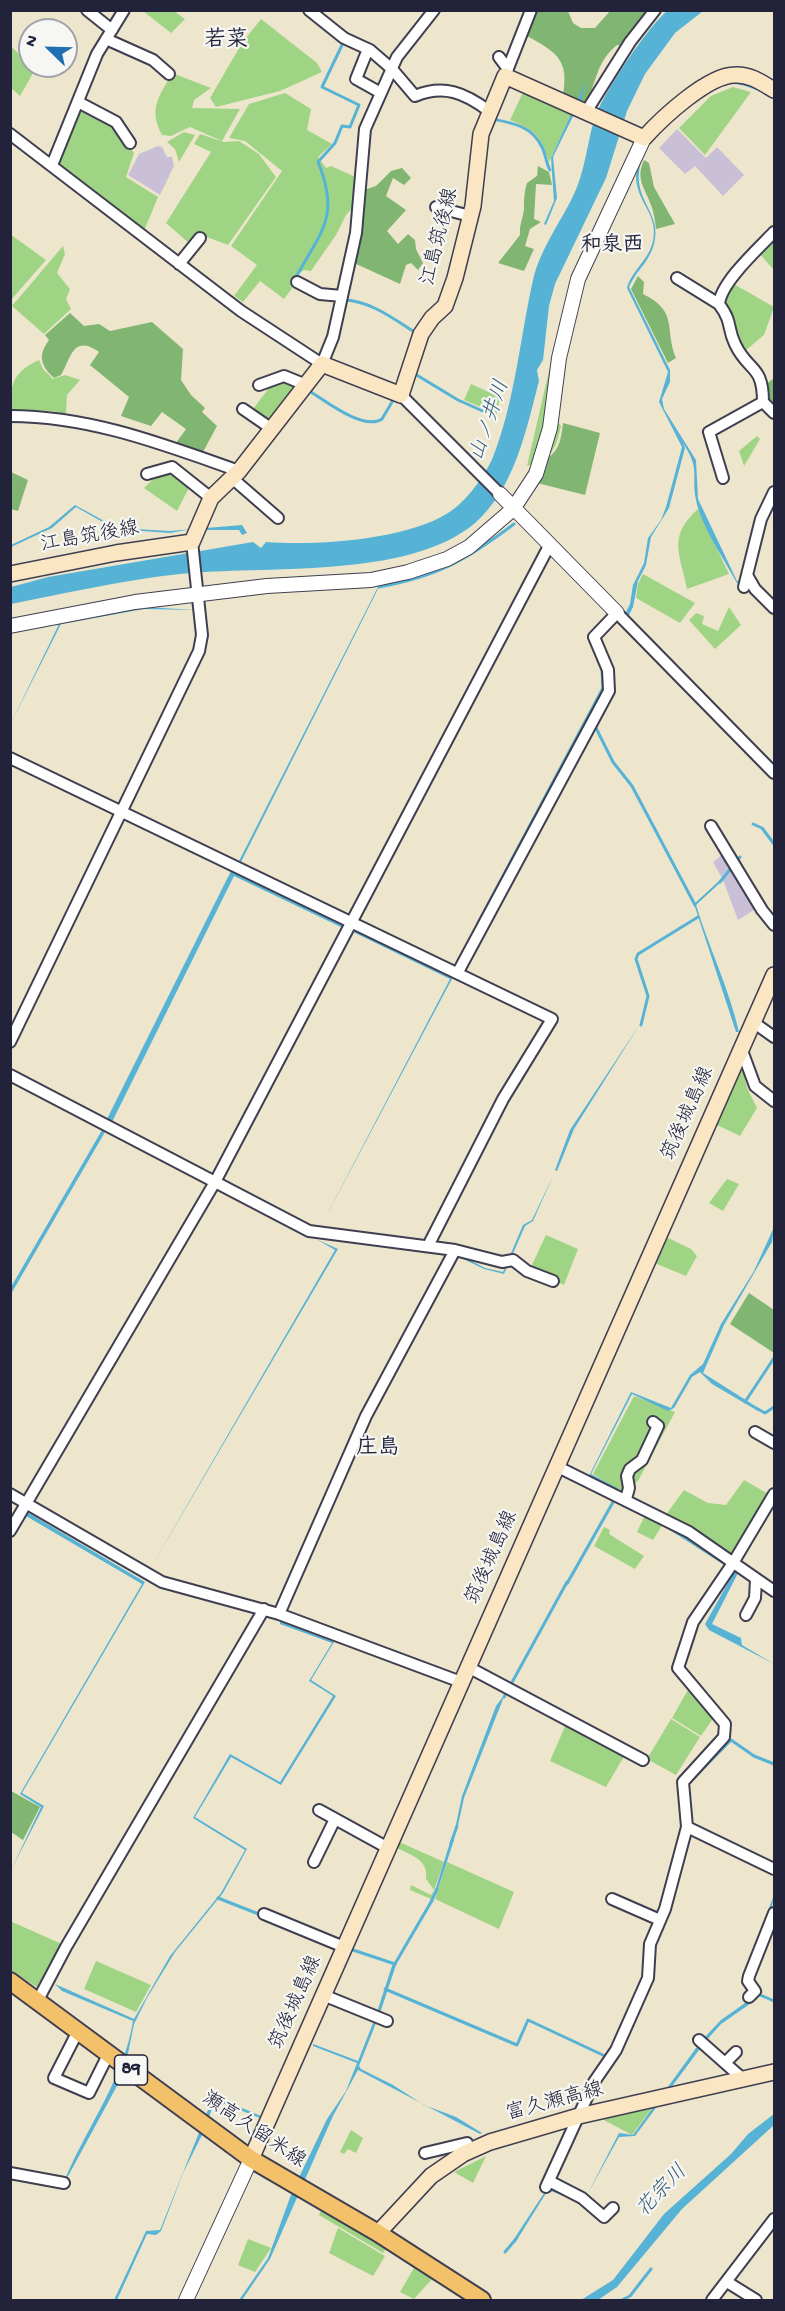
<!DOCTYPE html>
<html>
<head>
<meta charset="utf-8">
<style>
  body { margin:0 }
  #map { position:relative; width:785px; height:2311px; overflow:hidden; background:#ede6cd; font-family:"Gochi Hand",sans-serif }
  canvas { display:block }
  .frame { position:absolute; inset:0; border:12px solid #22223b; pointer-events:none }
  .north { position:absolute; left:18px; top:18px; width:60px; height:60px; box-sizing:border-box; background:#f6f6f2; border:2px solid #a1a1a9; border-radius:50%; rotate:293deg; font-size:16px; font-weight:700; line-height:24px; text-align:center; color:#22223b }
  .north::after { content:''; display:block; margin:auto; width:21px; height:27px; background:#1f6fb2; clip-path:polygon(50% 0,100% 100%,50% 72%,0 100%) }
</style>
</head>
<body>
<div id="map">
<canvas width="785" height="2311"></canvas>
<div class="frame"></div>
<div class="north">N</div>
</div>
<script>
const context = document.querySelector('canvas').getContext('2d');
context.lineJoin = 'round';
function fill(path, color) {
  context.fillStyle = color;
  context.fill(path, 'evenodd');
}
function stroke(path, color, width, dash) {
  context.strokeStyle = color;
  context.lineWidth = width;
  context.lineCap = dash ? 'butt' : 'round';
  context.setLineDash(dash || []);
  context.stroke(path);
}
function write(font, color, halo, rows, align = 'center') {
  context.font = font + ' "Gochi Hand","Klee One",sans-serif';
  context.lineWidth = 4.5;
  context.setLineDash([]);
  context.textBaseline = 'middle';
  context.strokeStyle = halo;
  context.fillStyle = color;
  for (const [text, x, y, turn = 0] of rows) {
    context.save();
    context.translate(x, y);
    context.rotate((+turn || 0) * Math.PI / 180);
    context.textAlign = isNaN(turn) ? turn : align;
    if (halo) context.strokeText(text, 0, 0);
    context.fillText(text, 0, 0);
    context.restore();
  }
}
const industrial = new Path2D(`
  M 677,129 L 706,158 L 717,147 L 744,175 L 723,196 L 695,166 L 685,174 L 659,148 Z
  M 158,146 L 162,147 L 167,157 L 172,157 L 174,166 L 160,195 L 128,175 L 139,154 Z
  M 723,854 L 754,910 L 738,920 L 723,880 L 713,862 Z`);
const green = new Path2D(`
  M 143,11 L 174,11 L 185,19 L 171,33 Z
  M 261,19 L 317,63 L 322,72 L 280,91 L 216,107 L 210,98 L 242,43 Z
  M 11,46 L 30,66 L 36,68 L 20,96 L 11,88 Z
  M 172,73 L 211,88 L 194,100 L 192,108 L 240,109 L 222,141 L 190,127 L 171,136 L 162,135 C 148,109 159,97 172,73 Z
  M 733,87 L 751,92 L 705,155 L 679,128 L 711,96 Z
  M 525,88 L 573,110 L 549,162 C 541,136 535,130 510,120 Z
  M 285,93 L 311,109 L 307,130 L 332,144 L 318,157 L 326,168 L 331,166 L 358,178 L 355,205 L 346,215 L 336,235 L 311,271 L 304,270 L 294,277 L 293,287 L 284,299 L 260,281 L 243,302 L 234,296 L 257,265 L 231,246 L 282,171 L 245,141 L 229,138 L 249,104 Z
  M 80,111 L 112,127 L 134,153 L 126,177 L 158,197 L 144,231 L 57,166 Z
  M 184,132 L 195,135 L 179,162 L 175,149 L 167,142 Z
  M 200,134 L 224,142 L 239,141 L 259,154 L 276,177 L 228,245 L 199,234 L 191,245 L 166,223 L 211,152 L 194,144 Z
  M 10,234 L 46,260 L 11,300 L 10,300 Z
  M 774,235 L 774,270 L 758,252 Z
  M 63,246 L 65,254 L 57,273 L 70,289 L 66,299 L 71,309 L 44,334 L 12,306 Z
  M 732,283 L 774,307 L 764,335 L 745,351 L 736,332 L 734,318 L 723,303 Z
  M 554,349 L 561,351 L 557,420 L 561,426 C 555,453 552,456 527,466 Z
  M 39,360 L 43,369 L 53,379 L 65,375 L 80,380 L 67,395 L 66,414 L 52,411 L 11,410 C 10,384 13,372 39,360 Z
  M 282,381 L 302,385 L 272,424 L 253,409 L 272,384 Z
  M 471,384 L 500,397 L 497,414 L 464,400 Z
  M 757,436 L 760,439 L 744,466 L 739,451 Z
  M 169,470 L 191,484 L 177,511 L 144,488 L 158,474 Z
  M 698,509 L 729,574 L 687,589 C 680,553 667,537 698,509 Z
  M 643,574 L 695,603 L 680,623 L 636,598 L 638,584 Z
  M 729,607 L 741,625 L 715,649 L 689,620 L 696,613 L 704,616 L 702,624 L 718,631 Z
  M 741,1062 L 747,1088 L 757,1108 L 740,1136 L 713,1123 Z
  M 727,1179 L 739,1184 L 723,1211 L 709,1203 Z
  M 546,1235 L 578,1249 L 564,1285 L 530,1269 Z
  M 664,1236 L 691,1249 L 697,1256 L 686,1276 L 652,1262 Z
  M 634,1396 L 675,1412 L 638,1481 L 623,1493 L 593,1474 Z
  M 744,1480 L 770,1495 L 732,1558 L 665,1516 L 684,1490 L 708,1503 L 726,1505 Z
  M 645,1515 L 663,1524 L 653,1540 L 637,1532 Z
  M 604,1527 L 610,1530 L 609,1534 L 644,1556 L 635,1569 L 594,1546 Z
  M 689,1688 L 714,1717 L 701,1736 L 672,1718 Z
  M 671,1719 L 700,1737 L 676,1775 L 647,1759 Z
  M 566,1724 L 626,1753 L 606,1787 L 550,1761 Z
  M 397,1841 L 444,1862 L 431,1899 L 410,1890 L 411,1885 L 431,1895 L 434,1890 L 426,1879 C 429,1859 410,1855 395,1847 Z
  M 447,1862 L 514,1892 L 499,1929 L 435,1899 Z
  M 10,1921 L 64,1945 L 38,1988 L 11,1970 Z
  M 96,1961 L 151,1985 L 136,2012 L 84,1989 Z
  M 655,2104 L 632,2135 L 600,2118 Z
  M 351,2130 L 363,2138 L 356,2153 L 348,2149 L 344,2154 L 340,2152 Z
  M 486,2156 L 473,2183 L 454,2172 Z
  M 322,2209 L 386,2249 L 383,2253 L 319,2215 Z
  M 338,2228 L 385,2256 L 373,2276 L 329,2253 Z
  M 248,2239 L 271,2248 L 255,2272 L 238,2265 Z
  M 414,2268 L 432,2279 L 414,2299 L 400,2292 Z`);
const forest = new Path2D(`
  M 534,11 L 568,11 L 573,23 L 581,28 L 595,28 L 610,11 L 649,11 L 623,46 L 617,45 C 595,63 597,83 585,106 L 563,96 C 569,60 558,53 527,36 Z
  M 644,160 L 649,163 L 654,187 L 675,224 L 656,229 C 655,221 654,212 651,205 C 645,188 635,179 644,160 Z
  M 538,166 L 549,172 L 552,185 L 536,184 L 534,219 L 541,222 L 530,229 L 525,246 L 534,249 L 524,271 L 498,263 L 520,235 C 519,225 523,218 524,209 C 524,200 524,193 527,183 L 537,176 Z
  M 402,168 L 411,178 L 404,185 L 393,178 L 386,196 L 406,210 L 387,231 L 398,244 L 408,234 L 415,240 L 416,249 L 423,263 L 418,270 L 411,263 L 406,265 L 400,284 L 354,263 L 364,190 L 376,186 L 391,171 Z
  M 638,276 L 644,282 L 643,294 C 679,312 664,328 676,358 L 668,363 L 631,289 Z
  M 70,313 L 84,326 L 99,324 L 110,331 L 152,322 L 183,349 L 181,380 L 191,395 L 205,408 L 202,412 L 217,426 L 203,452 L 176,443 L 186,429 L 162,412 L 151,426 L 121,416 L 129,397 L 90,365 L 99,352 C 73,334 71,358 61,375 L 54,378 C 40,365 38,355 49,340 L 45,335 Z
  M 774,378 L 774,408 L 766,401 L 765,385 Z
  M 563,423 L 600,433 L 585,495 L 525,480 L 530,467 C 555,456 560,451 563,423 Z
  M 11,472 L 28,480 L 18,511 L 11,509 Z
  M 749,1293 L 774,1310 L 774,1353 L 730,1324 Z
  M 11,1791 L 40,1807 L 23,1840 L 11,1832 Z`);
const water = new Path2D(`
  M 667,11 L 703,11 L 675,33 L 645,74 L 627,111 L 606,178 L 555,284 L 549,306 L 543,360 L 537,370 L 539,381 C 526,430 515,488 475,523 C 408,580 264,565 180,574 C 123,580 67,593 11,604 L 11,587 L 48,577 L 253,542 L 261,548 L 266,542 C 316,546 405,540 448,513 C 466,502 485,476 493,457 C 515,401 520,338 533,280 C 540,249 561,222 574,194 C 585,171 587,144 594,120 C 602,95 647,28 667,11 Z
  M 587,79 L 581,100 L 553,157 L 557,198 L 546,225 L 544,224 L 554,201 L 551,158 Z
  M 741,80 L 765,90 L 774,88 L 774,91 C 758,96 744,80 726,85 C 706,90 656,128 647,147 C 641,158 638,170 639,182 C 641,203 659,217 655,239 C 652,260 637,269 629,287 L 670,370 L 670,382 L 662,399 L 664,409 L 696,460 L 698,499 L 737,581 L 742,582 L 737,583 C 724,559 701,526 696,500 C 691,473 701,471 683,443 L 685,448 L 669,508 L 651,537 L 646,565 L 638,581 L 633,607 L 628,617 L 625,614 L 630,604 L 633,585 L 644,563 L 648,538 L 661,520 L 666,507 L 682,447 L 659,402 L 668,372 L 627,288 C 631,271 649,260 653,241 C 658,216 641,206 637,185 C 628,139 701,84 741,80 Z
  M 75,505 L 117,528 L 170,531 L 242,525 L 247,533 L 242,535 L 239,530 L 186,530 L 170,533 L 115,529 L 76,507 L 52,528 L 11,547 L 11,545 L 49,527 Z
  M 379,587 L 240,864 L 238,863 L 377,589 Z
  M 145,607 L 196,610 L 144,609 L 61,624 L 11,723 L 60,622 Z
  M 232,869 L 345,924 L 343,928 L 234,876 L 112,1122 L 107,1119 Z
  M 720,880 L 722,881 L 696,905 C 709,948 729,988 739,1032 L 736,1032 L 694,904 Z
  M 352,929 L 453,977 L 320,1228 L 450,979 L 351,931 Z
  M 640,1024 L 574,1129 L 557,1171 L 555,1170 L 570,1130 Z
  M 102,1130 L 105,1132 L 11,1294 L 11,1287 Z
  M 554,1174 L 533,1221 L 525,1226 L 504,1274 L 484,1269 L 459,1257 L 370,1416 L 458,1254 L 485,1268 L 503,1272 L 523,1225 L 532,1220 Z
  M 774,1227 L 772,1242 L 724,1325 L 703,1373 L 760,1409 L 758,1411 L 712,1384 L 700,1372 L 692,1377 L 674,1408 L 668,1411 L 632,1394 L 591,1474 L 619,1489 L 618,1491 L 589,1476 L 631,1392 L 671,1408 L 690,1375 L 703,1364 L 721,1324 L 754,1271 Z
  M 316,1239 L 338,1249 L 150,1569 L 335,1250 Z
  M 370,1421 L 286,1611 L 285,1610 Z
  M 613,1499 L 616,1500 L 568,1585 L 565,1584 Z
  M 27,1512 L 145,1582 L 22,1793 L 44,1806 L 11,1870 L 41,1807 L 20,1794 L 142,1584 L 26,1516 Z
  M 739,1571 L 712,1624 L 741,1638 L 742,1645 L 774,1664 L 709,1630 L 705,1624 L 734,1572 Z
  M 280,1621 L 334,1642 L 311,1680 L 336,1696 L 281,1785 L 231,1757 L 195,1817 L 247,1849 L 223,1893 L 175,1952 L 147,1998 L 134,2024 L 124,2073 L 66,2180 L 11,2169 L 11,2167 L 65,2179 C 88,2125 124,2078 133,2021 L 62,1991 L 55,1984 L 134,2019 L 170,1956 L 221,1893 L 245,1850 L 193,1818 L 230,1754 L 280,1782 L 333,1696 L 309,1681 L 332,1643 L 280,1624 Z
  M 505,1694 L 464,1798 L 457,1830 L 455,1829 L 462,1796 L 496,1706 Z
  M 451,1839 L 454,1840 L 437,1892 L 435,1891 Z
  M 774,1895 L 770,1917 L 745,1978 L 759,1994 L 757,1999 L 721,2024 L 705,2042 L 703,2039 L 721,2020 L 755,1996 L 743,1985 L 743,1976 Z
  M 431,1899 L 434,1900 L 396,1965 L 380,2013 L 377,2012 L 392,1966 Z
  M 373,2023 L 376,2023 L 359,2066 L 361,2069 L 393,2085 L 424,2105 L 456,2117 L 482,2133 L 480,2134 L 358,2070 L 333,2116 L 270,2259 L 242,2300 L 239,2300 L 268,2258 L 292,2192 L 327,2119 L 346,2091 L 357,2063 L 313,2046 L 313,2044 L 358,2061 Z
  M 699,2044 L 702,2046 L 635,2136 L 619,2137 L 587,2195 L 619,2133 L 633,2135 Z
  M 216,2097 L 261,2116 L 260,2118 L 215,2100 L 204,2131 L 183,2173 L 161,2231 L 156,2235 L 147,2234 L 117,2300 L 114,2300 L 146,2231 L 160,2230 L 212,2100 Z
  M 774,2114 L 774,2125 L 682,2209 L 617,2287 L 598,2300 L 581,2300 L 613,2280 L 664,2214 L 731,2154 L 748,2134 Z
  M 548,2187 L 583,2203 L 548,2190 L 515,2243 L 512,2242 Z`);
const stream = new Path2D(`
  M 492,119 C 513,123 532,126 542,147 C 546,155 546,163 550,170
  M 295,279 C 320,232 341,218 318,162 L 335,143 L 342,126 L 350,127 L 359,105 L 322,87 L 343,43
  M 343,300 C 369,300 394,319 416,333
  M 415,374 L 458,400 L 494,416
  M 311,392 C 327,402 364,431 382,419 L 392,402
  M 379,587 C 439,576 466,560 514,524
  M 594,724 L 613,762 L 632,786 L 695,905
  M 753,824 L 762,828 L 774,844
  M 720,882 L 740,857
  M 478,923 L 603,688 L 602,670 L 598,659
  M 641,1025 L 648,996 L 636,959 L 638,954 L 698,917
  M 745,1402 L 774,1358
  M 756,1408 L 765,1413 L 774,1407
  M 671,1529 L 727,1565
  M 504,1697 L 567,1582
  M 690,1782 L 731,1740 L 754,1756 L 774,1764
  M 451,1843 L 457,1826
  M 218,1898 L 261,1915
  M 431,1902 L 437,1889
  M 350,1949 L 395,1964
  M 385,1989 L 517,2045 L 528,2020 L 605,2056 L 609,2055
  M 758,1994 L 774,2001
  M 505,2252 L 516,2239
  M 622,2300 L 630,2296 L 651,2269`);
const minor = new Path2D(`
  M 87,10 L 112,30
  M 309,10 L 344,38 L 370,50 L 392,69 L 415,96 C 444,84 465,93 489,111
  M 106,39 L 153,60 L 169,74
  M 368,49 L 356,79 L 381,93
  M 499,57 L 508,69
  M 505,76 L 531,10
  M 78,102 L 116,122 L 130,143
  M 586,112 L 630,42 L 655,10
  M 10,134 L 241,311 L 322,364 L 333,337 L 356,233 L 365,129 L 397,57 L 434,10
  M 52,165 L 97,54 L 124,10
  M 436,207 L 470,216
  M 774,232 C 759,248 721,282 719,304 C 733,323 727,328 735,344 C 748,372 763,364 763,402 L 774,413
  M 179,264 L 200,238
  M 677,278 L 719,304
  M 297,282 L 320,294 L 342,296
  M 259,385 L 284,376 L 306,385
  M 401,395 L 500,494
  M 243,409 L 272,429
  M 10,416 C 91,416 165,445 239,471
  M 147,474 L 172,467 L 211,498
  M 232,478 L 278,518
  M 723,478 L 709,432 L 763,402
  M 747,575 L 755,589 L 774,608
  M 744,587 L 761,519 L 774,492
  M 10,758 L 552,1019 L 503,1099 L 428,1246
  M 711,826 L 762,910 L 774,925
  M 458,972 L 609,691 L 608,670 L 594,637 L 617,613 L 774,773
  M 753,1022 L 774,1037
  M 10,1042 L 199,651 L 202,635 L 192,542
  M 741,1048 L 755,1086 L 774,1101
  M 10,1075 L 309,1231 L 455,1250 L 502,1262 L 513,1260 L 527,1271 L 553,1281
  M 755,1432 L 774,1443
  M 556,1466 L 689,1532 L 774,1591
  M 10,1494 L 162,1582 L 279,1614 L 461,1682
  M 626,1499 L 629,1488 L 627,1476 L 630,1469 L 642,1460 L 658,1426 L 653,1422
  M 10,1531 L 215,1182 L 549,546
  M 279,1614 L 366,1416 L 455,1250
  M 746,1615 L 755,1598 L 756,1579
  M 468,1667 L 643,1760
  M 319,1810 L 388,1848
  M 687,1827 L 774,1869
  M 314,1862 L 335,1819
  M 612,1899 L 660,1920
  M 264,1914 L 344,1947
  M 323,1995 L 387,2021
  M 749,1997 L 755,1991 L 748,1981 L 749,1976 L 774,1913
  M 38,2000 L 66,1947 L 264,1609
  M 78,2031 L 54,2078 L 89,2093 L 106,2059 L 111,2055
  M 699,2040 L 743,2079
  M 725,2063 L 736,2052
  M 425,2153 L 467,2143
  M 10,2173 L 64,2183
  M 549,2181 L 582,2198 L 604,2217 L 613,2208
  M 546,2187 L 594,2082 L 616,2050 L 648,1978 L 650,1944 L 665,1909 L 687,1827 L 683,1782 L 724,1737 L 725,1724 L 678,1668 L 693,1622 L 733,1563 L 774,1494
  M 727,2282 L 756,2300
  M 712,2300 L 774,2219`);
const tertiary = new Path2D(`
  M 500,494 L 617,613
  M 10,626 L 135,602 L 267,586 L 371,580 L 408,572 L 447,559 L 469,547 L 513,509 L 536,474 L 550,428 L 559,358 L 578,279 L 644,138
  M 186,2300 L 251,2159`);
const secondary = new Path2D(`
  M 10,574 L 116,553 L 192,542 L 211,498 L 239,471 L 322,364 L 401,395 L 421,334 L 432,318 L 445,306 L 455,278 L 473,206 L 481,134 L 505,76 L 644,138 C 662,118 708,75 735,75 C 750,74 762,83 774,90
  M 251,2159 L 774,975
  M 378,2233 L 431,2176 L 463,2154 L 490,2142 L 579,2116 L 774,2072`);
const primary = new Path2D(`
  M 10,1981 L 251,2159 L 378,2233 L 482,2300`);
const shields = [
  [131,2070,33]
];
const shieldNames = [
  ["89",131,2070]
];
const streetNames = [
  ["江島筑後線",441,237,-76],
  ["江島筑後線",90,538,-10],
  ["筑後城島線",689,1114,-66],
  ["筑後城島線",493,1558,-66],
  ["筑後城島線",297,2003,-66],
  ["富久瀬高線",555,2103,-15],
  ["瀬高久留米線",253,2131,34]
];
const neighbourhoodNames = [
  ["和泉西",612,247]
];
const waterNames = [
  ["山ノ井川",491,421,-71],
  ["花宗川",663,2192,-46]
];
const quarterNames = [
  ["若菜",226,42],
  ["庄島",378,1450]
];
fill(industrial, '#c9bfd7');
fill(green, '#a0d485');
fill(forest, '#80b672');
fill(water, '#57b3d5');
stroke(stream, '#57b3d5', 3);
stroke(minor, '#403f51', 14);
stroke(tertiary, '#403f51', 16);
stroke(secondary, '#403f51', 18);
stroke(primary, '#403f51', 20);
stroke(minor, '#fff', 10);
stroke(tertiary, '#fff', 14);
stroke(secondary, '#fbe6c4', 15);
stroke(primary, '#f4c16b', 16);
for (const [x, y, w] of shields) {
  const box = new Path2D();
  box.roundRect(x - w / 2, y - 15, w, 30, 4.5);
  context.fillStyle = '#f6f6f2';
  context.fill(box);
  stroke(box, '#22223b', 1.5);
}
write('bold 18px', '#22223b', null, shieldNames);
write('20px', '#22223b', '#f6f6f2', streetNames);
write('bold 21px', '#22223b', '#f6f6f2', neighbourhoodNames);
write('italic 21px', '#375c79', '#f6f6f2', waterNames);
write('bold 22px', '#22223b', '#f6f6f2', quarterNames);
</script>
</body>
</html>
